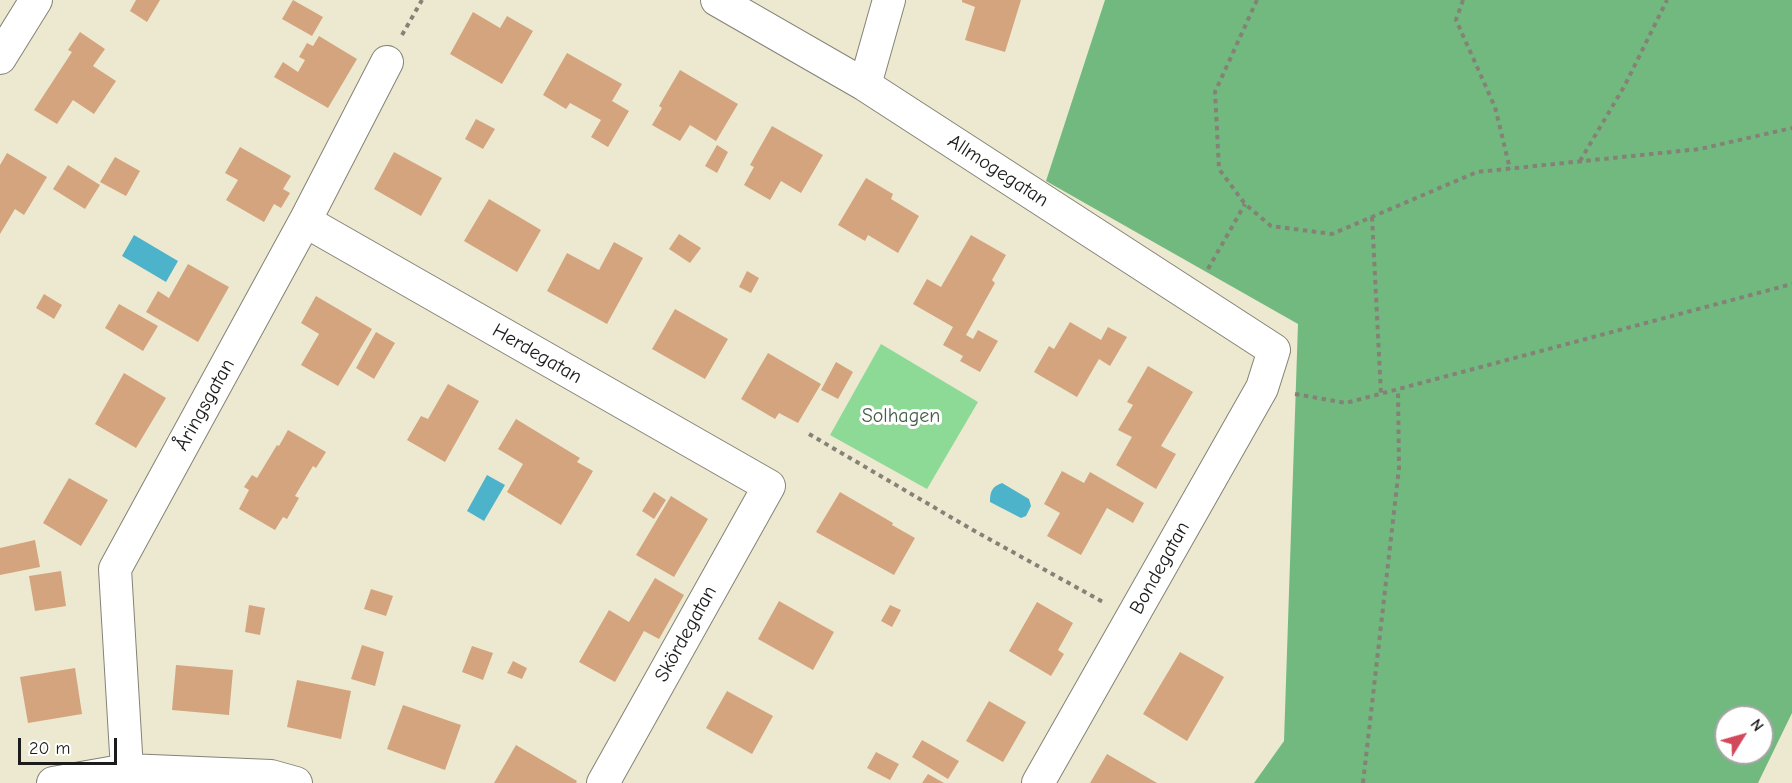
<!DOCTYPE html>
<html>
<head>
<meta charset="utf-8">
<style>
  body { margin:0 }
  #map { position:relative; width:1792px; height:783px; overflow:hidden; background:#ede9d0; font-family:"Comic Neue",sans-serif }
  canvas { display:block }
  .north { position:absolute; left:1714px; top:705px; width:60px; height:60px; box-sizing:border-box; background:#fff; border:2px solid #a4a4a4; border-radius:50%; rotate:53deg; font-size:16px; font-weight:700; line-height:24px; text-align:center; color:#1c1c1c }
  .north::after { content:''; display:block; margin:auto; width:21px; height:27px; background:#d1495b; clip-path:polygon(50% 0,100% 100%,50% 72%,0 100%) }
  .scale { position:absolute; left:18px; top:738px; width:99px; height:27px; box-sizing:border-box; border:3px solid #1c1c1c; border-top:0; padding-left:8px; font-size:18px; line-height:21px; white-space:nowrap; color:#1c1c1c; -webkit-text-stroke:4px #fff; paint-order:stroke }
</style>
</head>
<body>
<div id="map">
<canvas width="1792" height="783"></canvas>
<div class="north">N</div>
<div class="scale">20 m</div>
</div>
<script>
const context = document.querySelector('canvas').getContext('2d');
context.lineJoin = 'round';
function fill(path, color) {
  context.fillStyle = color;
  context.fill(path, 'evenodd');
}
function stroke(path, color, width, dash) {
  context.strokeStyle = color;
  context.lineWidth = width;
  context.lineCap = dash ? 'butt' : 'round';
  context.setLineDash(dash || []);
  context.stroke(path);
}
function write(font, color, halo, rows, align = 'center') {
  context.font = font + ' "Comic Neue",sans-serif';
  context.lineWidth = 6;
  context.setLineDash([]);
  context.textBaseline = 'middle';
  context.strokeStyle = halo;
  context.fillStyle = color;
  for (const [text, x, y, turn = 0] of rows) {
    context.save();
    context.translate(x, y);
    context.rotate((+turn || 0) * Math.PI / 180);
    context.textAlign = isNaN(turn) ? turn : align;
    if (halo) context.strokeText(text, 0, 0);
    context.fillText(text, 0, 0);
    context.restore();
  }
}
const green = new Path2D(`
  M 881,344 L 978,402 L 927,489 L 830,435 Z`);
const forest = new Path2D(`
  M 1105,0 L 1792,0 L 1792,713 L 1758,783 L 1254,783 L 1284,741 L 1298,324 L 1046,181 ZM 1726,717 L 1762,717 L 1762,753 L 1726,753 Z`);
const water = new Path2D(`
  M 134,235 L 178,261 L 166,282 L 122,256 Z
  M 487,475 L 505,485 L 484,521 L 467,511 Z
  M 1002,483 L 1029,499 L 1031,506 L 1026,516 L 1021,518 L 990,502 C 990,491 992,487 1002,483 Z`);
const building = new Path2D(`
  M 136,0 L 160,0 L 147,22 L 130,11 Z
  M 293,0 L 323,17 L 312,36 L 282,19 Z
  M 962,0 L 1021,0 L 1005,52 L 965,40 L 975,7 L 962,2 Z
  M 473,12 L 500,28 L 507,16 L 533,31 L 502,84 L 450,54 Z
  M 80,32 L 105,49 L 93,66 L 116,81 L 94,114 L 73,100 L 57,124 L 34,110 L 72,52 L 68,50 Z
  M 319,36 L 357,59 L 328,108 L 274,77 L 283,62 L 298,72 L 305,60 L 299,57 L 307,43 L 313,46 Z
  M 567,53 L 622,84 L 612,101 L 629,111 L 608,147 L 591,137 L 601,120 L 570,103 L 566,109 L 543,95 Z
  M 680,70 L 738,104 L 716,141 L 690,125 L 680,141 L 652,125 L 662,108 L 659,106 Z
  M 476,119 L 495,129 L 483,149 L 465,139 Z
  M 772,126 L 823,155 L 801,193 L 781,181 L 770,200 L 744,185 L 754,167 L 750,165 Z
  M 717,145 L 728,152 L 717,173 L 705,166 Z
  M 240,147 L 291,176 L 283,189 L 290,193 L 281,208 L 274,204 L 264,222 L 226,200 L 238,180 L 225,173 Z
  M 394,152 L 442,178 L 421,216 L 374,189 Z
  M 7,153 L 47,177 L 24,215 L 15,209 L 0,234 L 0,165 Z
  M 115,157 L 140,171 L 126,196 L 100,182 Z
  M 68,165 L 100,185 L 85,209 L 53,189 Z
  M 866,178 L 893,194 L 891,199 L 919,216 L 898,253 L 868,235 L 865,241 L 838,225 Z
  M 489,199 L 541,230 L 517,272 L 464,241 Z
  M 679,234 L 701,248 L 690,263 L 669,249 Z
  M 971,235 L 1006,255 L 992,280 L 995,283 L 966,335 L 973,339 L 978,330 L 998,341 L 980,372 L 960,361 L 963,356 L 943,345 L 953,327 L 913,304 L 927,279 L 941,287 Z
  M 614,242 L 643,258 L 607,324 L 547,291 L 567,253 L 599,270 Z
  M 188,264 L 229,287 L 198,342 L 146,312 L 158,291 L 169,298 Z
  M 747,271 L 759,278 L 751,293 L 739,287 Z
  M 44,294 L 62,305 L 54,319 L 36,308 Z
  M 316,296 L 372,329 L 338,386 L 301,365 L 319,334 L 301,323 Z
  M 119,304 L 158,326 L 143,351 L 105,328 Z
  M 675,309 L 728,339 L 705,379 L 652,349 Z
  M 1070,322 L 1101,340 L 1108,327 L 1127,337 L 1110,366 L 1099,359 L 1077,397 L 1034,372 L 1049,346 L 1054,349 Z
  M 376,332 L 395,343 L 374,379 L 356,368 Z
  M 768,353 L 821,384 L 798,423 L 779,413 L 775,419 L 741,399 Z
  M 836,362 L 853,372 L 838,399 L 821,390 Z
  M 1148,366 L 1193,392 L 1161,446 L 1176,454 L 1156,489 L 1116,465 L 1132,437 L 1118,430 L 1133,405 L 1127,402 Z
  M 124,373 L 166,398 L 136,448 L 95,424 Z
  M 448,384 L 479,401 L 445,462 L 407,440 L 421,416 L 428,419 Z
  M 516,419 L 580,458 L 577,462 L 593,471 L 561,525 L 507,492 L 523,464 L 498,449 Z
  M 288,430 L 326,452 L 316,468 L 313,466 L 295,496 L 299,498 L 287,519 L 283,517 L 275,530 L 239,509 L 249,490 L 244,487 L 252,475 L 257,478 L 277,445 L 279,446 Z
  M 1062,471 L 1084,483 L 1090,472 L 1144,503 L 1133,523 L 1107,508 L 1081,555 L 1047,536 L 1060,513 L 1044,504 Z
  M 69,478 L 108,500 L 81,546 L 43,523 Z
  M 654,492 L 666,500 L 654,519 L 642,511 Z
  M 840,492 L 893,523 L 892,525 L 915,538 L 894,575 L 816,532 Z
  M 671,496 L 708,519 L 674,577 L 636,555 Z
  M 35,540 L 40,567 L 0,575 L 0,548 Z
  M 61,571 L 66,606 L 35,611 L 29,576 Z
  M 655,578 L 684,595 L 659,639 L 644,631 L 615,682 L 579,662 L 609,610 L 629,622 Z
  M 371,589 L 393,596 L 386,616 L 364,609 Z
  M 779,601 L 834,632 L 813,670 L 758,639 Z
  M 1037,602 L 1073,623 L 1058,650 L 1064,654 L 1051,676 L 1009,651 Z
  M 249,605 L 265,608 L 260,635 L 245,632 Z
  M 890,605 L 901,610 L 892,627 L 881,621 Z
  M 362,645 L 384,652 L 375,686 L 351,679 Z
  M 472,646 L 493,653 L 483,680 L 462,672 Z
  M 1180,652 L 1224,677 L 1187,741 L 1143,714 Z
  M 513,661 L 527,668 L 522,679 L 507,673 Z
  M 176,665 L 233,670 L 229,715 L 172,710 Z
  M 75,668 L 82,714 L 28,723 L 20,677 Z
  M 297,680 L 351,691 L 341,739 L 287,727 Z
  M 727,691 L 773,716 L 752,754 L 706,728 Z
  M 989,701 L 1026,722 L 1003,762 L 966,741 Z
  M 403,705 L 461,725 L 445,770 L 387,749 Z
  M 922,740 L 959,761 L 948,779 L 912,757 Z
  M 516,745 L 577,781 L 576,783 L 494,783 Z
  M 876,752 L 899,764 L 890,780 L 867,768 Z
  M 1107,754 L 1157,783 L 1090,783 Z
  M 928,774 L 944,783 L 922,783 Z`);
const path = new Path2D(`
  M 1257,0 L 1215,92 L 1219,169 L 1245,204 L 1271,226 L 1332,234 L 1477,172 L 1700,149 L 1792,128
  M 1463,0 L 1456,20 L 1495,107 L 1510,169
  M 402,35 L 422,0
  M 1580,161 L 1625,85 L 1667,0
  M 1372,217 L 1381,394
  M 1208,269 L 1245,204
  M 1295,394 L 1346,403 L 1792,284
  M 809,434 L 971,529 L 1103,602
  M 1363,783 L 1399,468 L 1398,389`);
const minor = new Path2D(`
  M 717,0 L 865,85 L 1274,350 L 1262,388 L 1038,783
  M 0,58 L 36,0
  M 865,85 L 889,0
  M 305,221 L 769,486 L 603,783
  M 127,770 L 115,569 L 305,221 L 387,62
  M 53,783 L 127,770 L 271,776 L 296,783`);
const streetNames = [
  ["Allmogegatan",998,171,33],
  ["Herdegatan",537,354,30],
  ["Åringsgatan",205,405,-61],
  ["Bondegatan",1160,568,-61],
  ["Skördegatan",686,634,-61]
];
const parkNames = [
  ["Solhagen",901,416]
];
fill(green, '#8dd996');
fill(forest, '#72b97f');
fill(water, '#4cb3ca');
fill(building, '#d3a47e');
stroke(minor, '#848276', 34);
stroke(path, '#848276', 4, [4.5, 4.5]);
stroke(minor, '#fff', 32);
write('20px', '#1c1c1c', '#fff', streetNames);
write('20px', '#445e47', '#fff', parkNames);
</script>
</body>
</html>
